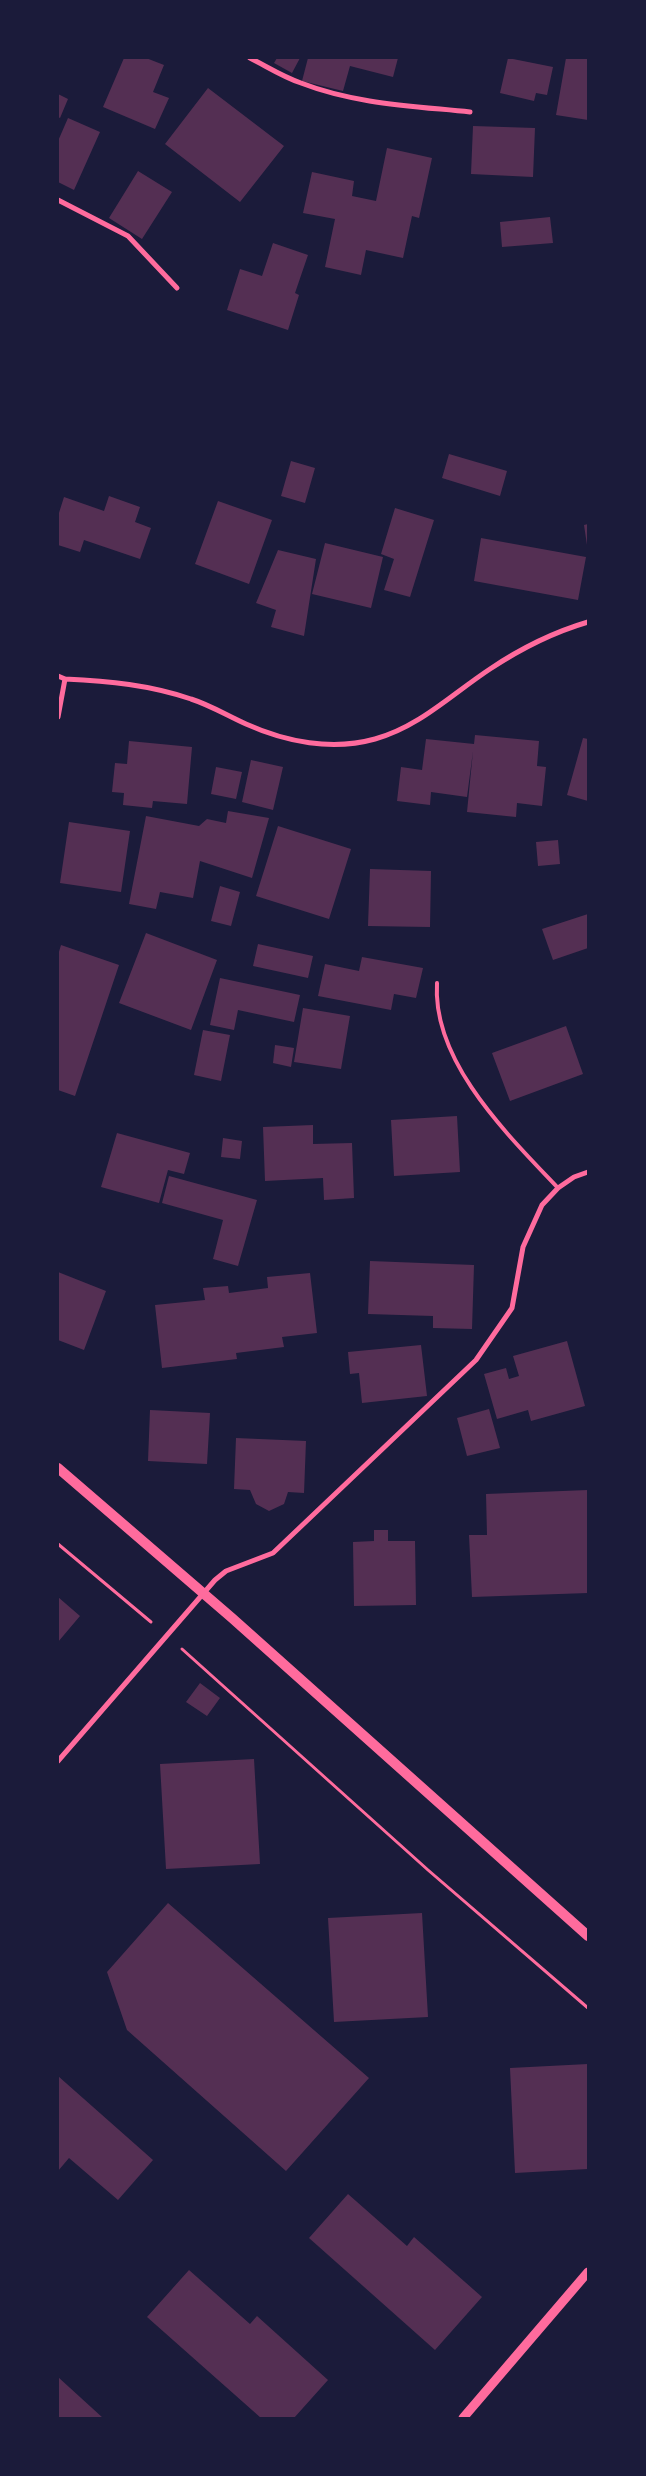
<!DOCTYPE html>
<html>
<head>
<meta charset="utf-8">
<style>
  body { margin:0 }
  #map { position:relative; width:646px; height:2476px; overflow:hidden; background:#1b1b3a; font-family:"Crimson Pro",serif }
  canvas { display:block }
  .frame { position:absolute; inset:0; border:59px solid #1b1b3a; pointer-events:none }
</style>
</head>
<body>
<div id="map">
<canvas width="646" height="2476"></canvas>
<div class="frame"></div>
</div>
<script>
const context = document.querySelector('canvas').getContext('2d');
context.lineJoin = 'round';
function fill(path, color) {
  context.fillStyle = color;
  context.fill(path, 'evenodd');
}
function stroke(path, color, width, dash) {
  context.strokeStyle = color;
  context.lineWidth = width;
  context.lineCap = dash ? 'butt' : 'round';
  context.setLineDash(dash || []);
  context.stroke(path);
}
const building = new Path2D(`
  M 124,58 L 146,58 L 164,65 L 153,92 L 169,98 L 155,129 L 103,107 Z
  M 277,58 L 300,58 L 292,73 L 274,63 Z
  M 308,58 L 398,58 L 393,77 L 350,66 L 343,91 L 302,81 Z
  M 508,58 L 553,67 L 547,95 L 536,93 L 534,101 L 500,93 Z
  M 566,58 L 588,58 L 588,120 L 556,115 Z
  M 208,88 L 284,146 L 240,202 L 165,144 Z
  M 58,94 L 68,99 L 60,118 L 58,117 Z
  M 68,118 L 100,132 L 74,190 L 58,182 L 58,141 Z
  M 473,126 L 535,128 L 533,177 L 471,174 Z
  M 387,148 L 432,158 L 419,218 L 412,216 L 403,258 L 366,250 L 361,275 L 325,267 L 335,219 L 303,213 L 312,172 L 354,181 L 352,196 L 376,201 Z
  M 138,171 L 172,192 L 142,239 L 109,218 Z
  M 550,217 L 553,243 L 502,247 L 500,222 Z
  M 273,243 L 308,255 L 295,293 L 299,295 L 288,330 L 227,310 L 240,269 L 262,276 Z
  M 449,454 L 507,471 L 500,496 L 442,478 Z
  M 291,461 L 315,468 L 305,503 L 281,496 Z
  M 109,496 L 140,507 L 135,522 L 151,528 L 140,559 L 84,540 L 80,552 L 58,545 L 58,516 L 64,497 L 104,511 Z
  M 218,501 L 272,520 L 249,584 L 195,564 Z
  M 395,508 L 434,520 L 410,597 L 384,590 L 394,559 L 381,554 Z
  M 588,524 L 588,545 L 587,545 L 584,525 Z
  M 481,538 L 586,557 L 578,600 L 474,581 Z
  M 325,543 L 383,557 L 371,608 L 312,594 Z
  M 278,550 L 316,559 L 304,636 L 271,627 L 276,610 L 256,603 Z
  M 475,735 L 539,741 L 537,766 L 546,767 L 542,806 L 517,803 L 516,817 L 467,812 L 473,751 L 467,797 L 431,792 L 430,805 L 397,801 L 401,767 L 422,770 L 426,739 L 474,744 Z
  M 583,738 L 588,739 L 588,801 L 567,795 Z
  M 129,741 L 192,747 L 187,804 L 153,801 L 152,808 L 123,805 L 124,793 L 112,792 L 115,763 L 127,764 Z
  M 251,760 L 283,767 L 273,810 L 242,802 Z
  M 216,767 L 242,772 L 236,799 L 211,794 Z
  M 228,811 L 269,818 L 252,878 L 200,861 L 193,898 L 160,892 L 156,909 L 129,904 L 146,816 L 199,826 L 207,819 L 226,823 Z
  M 69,822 L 130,831 L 121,892 L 60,883 Z
  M 278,826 L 351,849 L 329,919 L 256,896 Z
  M 558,840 L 560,864 L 538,866 L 536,842 Z
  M 370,869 L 431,871 L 430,927 L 368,926 Z
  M 220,886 L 240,892 L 231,926 L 211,921 Z
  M 588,914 L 588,948 L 553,960 L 542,929 Z
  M 146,933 L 217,960 L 191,1030 L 119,1003 Z
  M 258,944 L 313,956 L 308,978 L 253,966 Z
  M 61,945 L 119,965 L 75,1096 L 58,1090 L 58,955 Z
  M 362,957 L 423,968 L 416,998 L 394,994 L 391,1010 L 318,996 L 325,964 L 359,971 Z
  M 220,978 L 300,995 L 294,1022 L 238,1010 L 234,1030 L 210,1025 Z
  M 303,1008 L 350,1016 L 341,1069 L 294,1062 Z
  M 566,1026 L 583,1074 L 510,1101 L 492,1053 Z
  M 203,1030 L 230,1035 L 221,1081 L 194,1075 Z
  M 275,1045 L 294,1048 L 291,1067 L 273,1063 Z
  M 457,1116 L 460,1172 L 394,1176 L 391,1120 Z
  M 313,1125 L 313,1144 L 352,1143 L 354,1198 L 324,1200 L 323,1178 L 265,1181 L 263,1127 Z
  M 117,1133 L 190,1153 L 184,1174 L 168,1170 L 159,1203 L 101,1187 Z
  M 223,1138 L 242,1141 L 240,1159 L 221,1157 Z
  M 169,1176 L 257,1200 L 238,1266 L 213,1259 L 223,1220 L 162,1203 Z
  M 370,1261 L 474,1265 L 472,1329 L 433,1328 L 433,1316 L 368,1314 Z
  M 58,1272 L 106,1291 L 84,1350 L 58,1340 Z
  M 310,1273 L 317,1333 L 282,1337 L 284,1347 L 236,1353 L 237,1359 L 162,1368 L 155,1305 L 205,1300 L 203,1288 L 228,1286 L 229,1293 L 268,1288 L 267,1277 Z
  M 567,1341 L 585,1406 L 531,1421 L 528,1410 L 497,1419 L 484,1374 L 506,1368 L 509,1379 L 519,1376 L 513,1356 Z
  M 421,1345 L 427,1396 L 362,1403 L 359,1373 L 350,1374 L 348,1352 Z
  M 489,1409 L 500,1448 L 467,1456 L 457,1418 Z
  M 150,1410 L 210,1413 L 207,1464 L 148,1461 Z
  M 236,1438 L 306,1441 L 304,1493 L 288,1492 L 284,1504 L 269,1511 L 256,1504 L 250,1490 L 234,1489 Z
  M 588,1490 L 588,1593 L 472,1597 L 469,1535 L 487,1535 L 486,1494 Z
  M 374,1530 L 388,1530 L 388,1541 L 415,1541 L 416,1605 L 354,1606 L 353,1542 L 374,1541 Z
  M 58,1597 L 80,1616 L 58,1642 Z
  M 200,1683 L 220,1698 L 207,1716 L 186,1702 Z
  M 254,1759 L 260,1864 L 166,1869 L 160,1764 Z
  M 168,1903 L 369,2078 L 286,2171 L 127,2030 L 107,1972 Z
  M 422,1913 L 428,2017 L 334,2022 L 328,1918 Z
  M 588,2064 L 588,2169 L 515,2173 L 510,2068 Z
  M 58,2076 L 153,2160 L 118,2200 L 69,2158 L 58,2171 Z
  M 348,2194 L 407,2246 L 414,2237 L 482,2297 L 435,2350 L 309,2238 Z
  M 189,2270 L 250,2324 L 257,2316 L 328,2380 L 294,2418 L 261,2418 L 147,2317 Z
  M 58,2377 L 103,2418 L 58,2418 Z`);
const path = new Path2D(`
  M 58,1544 L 151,1622
  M 182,1649 L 428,1870 L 588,2008`);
const service = new Path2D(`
  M 437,983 C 432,1062 508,1135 558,1188`);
const minor = new Path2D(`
  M 250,58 C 266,66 283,77 301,83 C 355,104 413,106 470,112
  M 58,200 L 128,236 L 177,288
  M 58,676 L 65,679 C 109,681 150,685 191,699 C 210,705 228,716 246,724 C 286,742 332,751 375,739 C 419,727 452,694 490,669 C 520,649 554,632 588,622
  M 58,717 L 65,679
  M 58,1761 L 215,1580 L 226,1571 L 273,1553 L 476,1360 L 512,1308 L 523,1247 L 542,1205 L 558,1188 L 574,1177 L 588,1172`);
const tertiary = new Path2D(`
  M 463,2418 L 588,2272`);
const secondary = new Path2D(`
  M 58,1468 L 232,1618 L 588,1936`);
fill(building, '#542f53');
stroke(path, '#ff6b9d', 3);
stroke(service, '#ff6b9d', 4);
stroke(minor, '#ff6b9d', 5);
stroke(tertiary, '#ff6b9d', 9);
stroke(secondary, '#ff6b9d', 10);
</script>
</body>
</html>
